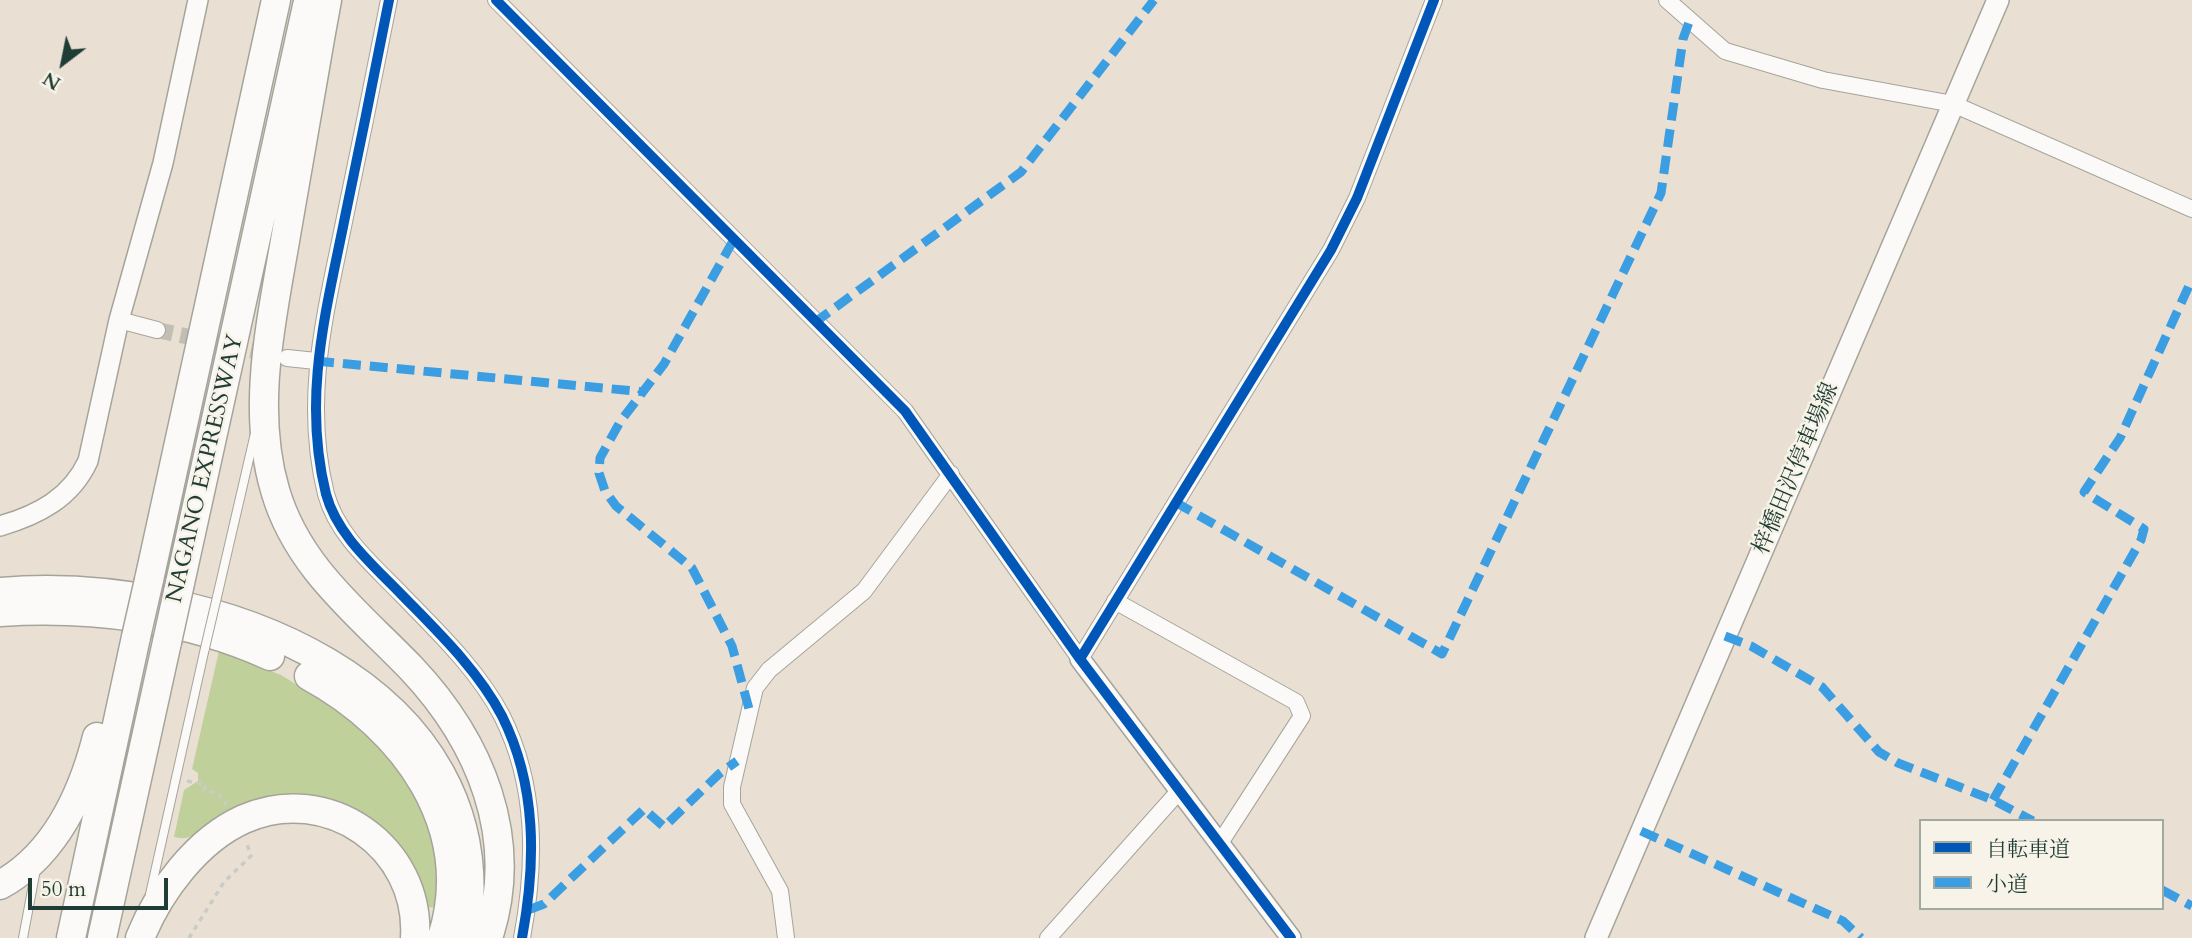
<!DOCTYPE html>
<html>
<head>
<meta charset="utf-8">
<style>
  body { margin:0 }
  #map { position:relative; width:2192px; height:938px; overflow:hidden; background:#e9e0d3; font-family:Cardo,"Noto Serif JP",serif }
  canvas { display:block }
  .legend { position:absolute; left:1919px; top:819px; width:245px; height:91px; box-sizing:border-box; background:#f7f3e8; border:2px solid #a1aaa0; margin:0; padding:9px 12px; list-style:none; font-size:21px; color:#1f3d34 }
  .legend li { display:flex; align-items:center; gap:14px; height:35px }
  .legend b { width:35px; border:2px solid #a1aaa0 }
  .north { position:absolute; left:28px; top:28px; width:70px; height:70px; -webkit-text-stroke:5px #f7f3e8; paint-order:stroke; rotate:212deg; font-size:19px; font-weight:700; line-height:28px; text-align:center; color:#1f3d34 }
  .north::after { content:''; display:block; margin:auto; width:24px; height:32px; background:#1f3d34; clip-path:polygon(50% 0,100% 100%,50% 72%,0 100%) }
  .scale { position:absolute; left:28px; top:878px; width:140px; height:32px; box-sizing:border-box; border:4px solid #1f3d34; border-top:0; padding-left:9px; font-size:21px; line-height:24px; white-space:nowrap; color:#1f3d34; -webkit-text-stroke:5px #f7f3e8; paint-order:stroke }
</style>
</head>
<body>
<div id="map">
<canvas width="2192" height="938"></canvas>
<ul class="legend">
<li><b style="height:9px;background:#0057b8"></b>自転車道</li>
<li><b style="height:9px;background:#3c9ee2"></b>小道</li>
</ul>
<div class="north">N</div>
<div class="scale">50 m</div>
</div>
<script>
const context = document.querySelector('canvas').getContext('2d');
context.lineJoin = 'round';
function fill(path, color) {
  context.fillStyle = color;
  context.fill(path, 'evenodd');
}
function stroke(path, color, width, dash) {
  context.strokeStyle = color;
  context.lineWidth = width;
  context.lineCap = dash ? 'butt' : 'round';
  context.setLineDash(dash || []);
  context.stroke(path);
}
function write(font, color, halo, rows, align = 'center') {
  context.font = font + ' Cardo,"Noto Serif JP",serif';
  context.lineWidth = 5;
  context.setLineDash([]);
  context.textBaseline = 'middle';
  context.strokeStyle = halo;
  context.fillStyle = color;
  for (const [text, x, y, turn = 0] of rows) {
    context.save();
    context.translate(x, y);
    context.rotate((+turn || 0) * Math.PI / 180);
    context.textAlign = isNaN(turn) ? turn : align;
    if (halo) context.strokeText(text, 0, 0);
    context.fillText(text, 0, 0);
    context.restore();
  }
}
const green = new Path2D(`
  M 219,651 L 281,675 L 349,717 L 404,769 L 439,852 L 440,908 L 425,907 L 404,853 L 377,829 L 225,814 C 207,824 195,843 174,837 L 184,790 L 198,781 L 198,773 L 192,769 Z`);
const minorTunnel = new Path2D(`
  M 157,330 L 274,355`);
const path = new Path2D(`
  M 187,781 L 206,785 L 204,790 L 219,794 L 226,805
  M 189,938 L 224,882 L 251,856 L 247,844`);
const service = new Path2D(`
  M 217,597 L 256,429
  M 150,894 L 205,648
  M 23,938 L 36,869`);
const minor = new Path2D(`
  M 389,0 C 375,72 360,145 345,217 C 326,312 302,397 326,494 C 337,535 373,565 401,594 C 437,631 478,670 502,716 C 537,786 536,863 522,938
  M 496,0 L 905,411 L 1080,659 L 1331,250 L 1357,198 L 1434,0
  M 1667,0 L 1725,51 L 1823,80 L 1953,104 L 2192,209
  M 119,320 L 157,330
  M 287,358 L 316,361
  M 1115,601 L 1296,702 L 1302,716 L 1220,843
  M 786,938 L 780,891 L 732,804 L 732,787 L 755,688 L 769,670 L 864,591 L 951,474
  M 1048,938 L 1180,790`);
const tertiary = new Path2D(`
  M 0,526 C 38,515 71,498 88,461 L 119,320 L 163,163 L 198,0
  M 1080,659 L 1291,938`);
const secondary = new Path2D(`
  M 1596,938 L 1998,0`);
const motorway = new Path2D(`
  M 327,0 C 313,76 300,152 287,229 C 273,314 250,405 275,490 C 297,567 358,613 411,668 C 480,741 521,838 488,938
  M 149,580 L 276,0
  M 180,583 L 307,6
  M 0,592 C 206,574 510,681 465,938
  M 0,612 C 91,606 186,618 270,656
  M 309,676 C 404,728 477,826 442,938
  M 0,885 C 55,855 82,796 97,737
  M 71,938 L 136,637
  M 102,938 L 167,642
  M 140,938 C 159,891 197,840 244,819 C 327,782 421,847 415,938`);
const serviceBridge = new Path2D(`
  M 205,648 L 217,597`);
const motorwayBridge = new Path2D(`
  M 136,637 L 149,580
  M 167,642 L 180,583`);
const quiet = new Path2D(`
  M 733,241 L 664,364 L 620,422 L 600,458 L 599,473 L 605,491 L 616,506 L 692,568 L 732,646 L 749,709
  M 814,323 L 1021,172 L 1154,0
  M 316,361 L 645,392
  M 1175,502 L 1442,654 L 1661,193 L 1683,39 L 1689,22
  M 1725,636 L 1751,646 L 1822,687 L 1879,752 L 1898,763 L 1993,800 L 2033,821
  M 1993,800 L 2141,540 L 2144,529 L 2084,492 L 2120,438 L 2192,279
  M 1641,831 L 1843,921 L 1861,938
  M 2162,890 L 2192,906
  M 528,910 L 544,904 L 644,809 L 664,827 L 719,774 L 737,761`);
const cycleway = new Path2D(`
  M 389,0 C 375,72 360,145 345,217 C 326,312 302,397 326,494 C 337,535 373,565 401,594 C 437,631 478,670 502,716 C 537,786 536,863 522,938
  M 496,0 L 905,411 L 1080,659 L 1291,938
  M 1080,659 L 1331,250 L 1357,198 L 1434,0`);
const streetNames = [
  ["NAGANO EXPRESSWAY",206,469,-77],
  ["梓橋田沢停車場線",1797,469,-67]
];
fill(green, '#c0d09a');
stroke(minorTunnel, '#c1bfb3', 16, [16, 8]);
stroke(service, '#a5a49b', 10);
stroke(minor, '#a5a49b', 18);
stroke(tertiary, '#a5a49b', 22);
stroke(secondary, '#a5a49b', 24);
stroke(motorway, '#a5a49b', 31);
stroke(path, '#cacbc7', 3.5, [5, 5]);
stroke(service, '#fcfaf8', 8);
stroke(minor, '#fcfaf8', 16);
stroke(tertiary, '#fcfaf8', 19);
stroke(secondary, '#fcfaf8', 21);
stroke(motorway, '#fcfaf8', 28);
stroke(serviceBridge, '#a5a49b', 10, []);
stroke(motorwayBridge, '#a5a49b', 31, []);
stroke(serviceBridge, '#fcfaf8', 8);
stroke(motorwayBridge, '#fcfaf8', 28);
stroke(quiet, '#3c9ee2', 9, [18, 9]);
stroke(cycleway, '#0057b8', 10);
write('23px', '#1f3d34', '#f7f3e8', streetNames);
</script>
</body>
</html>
